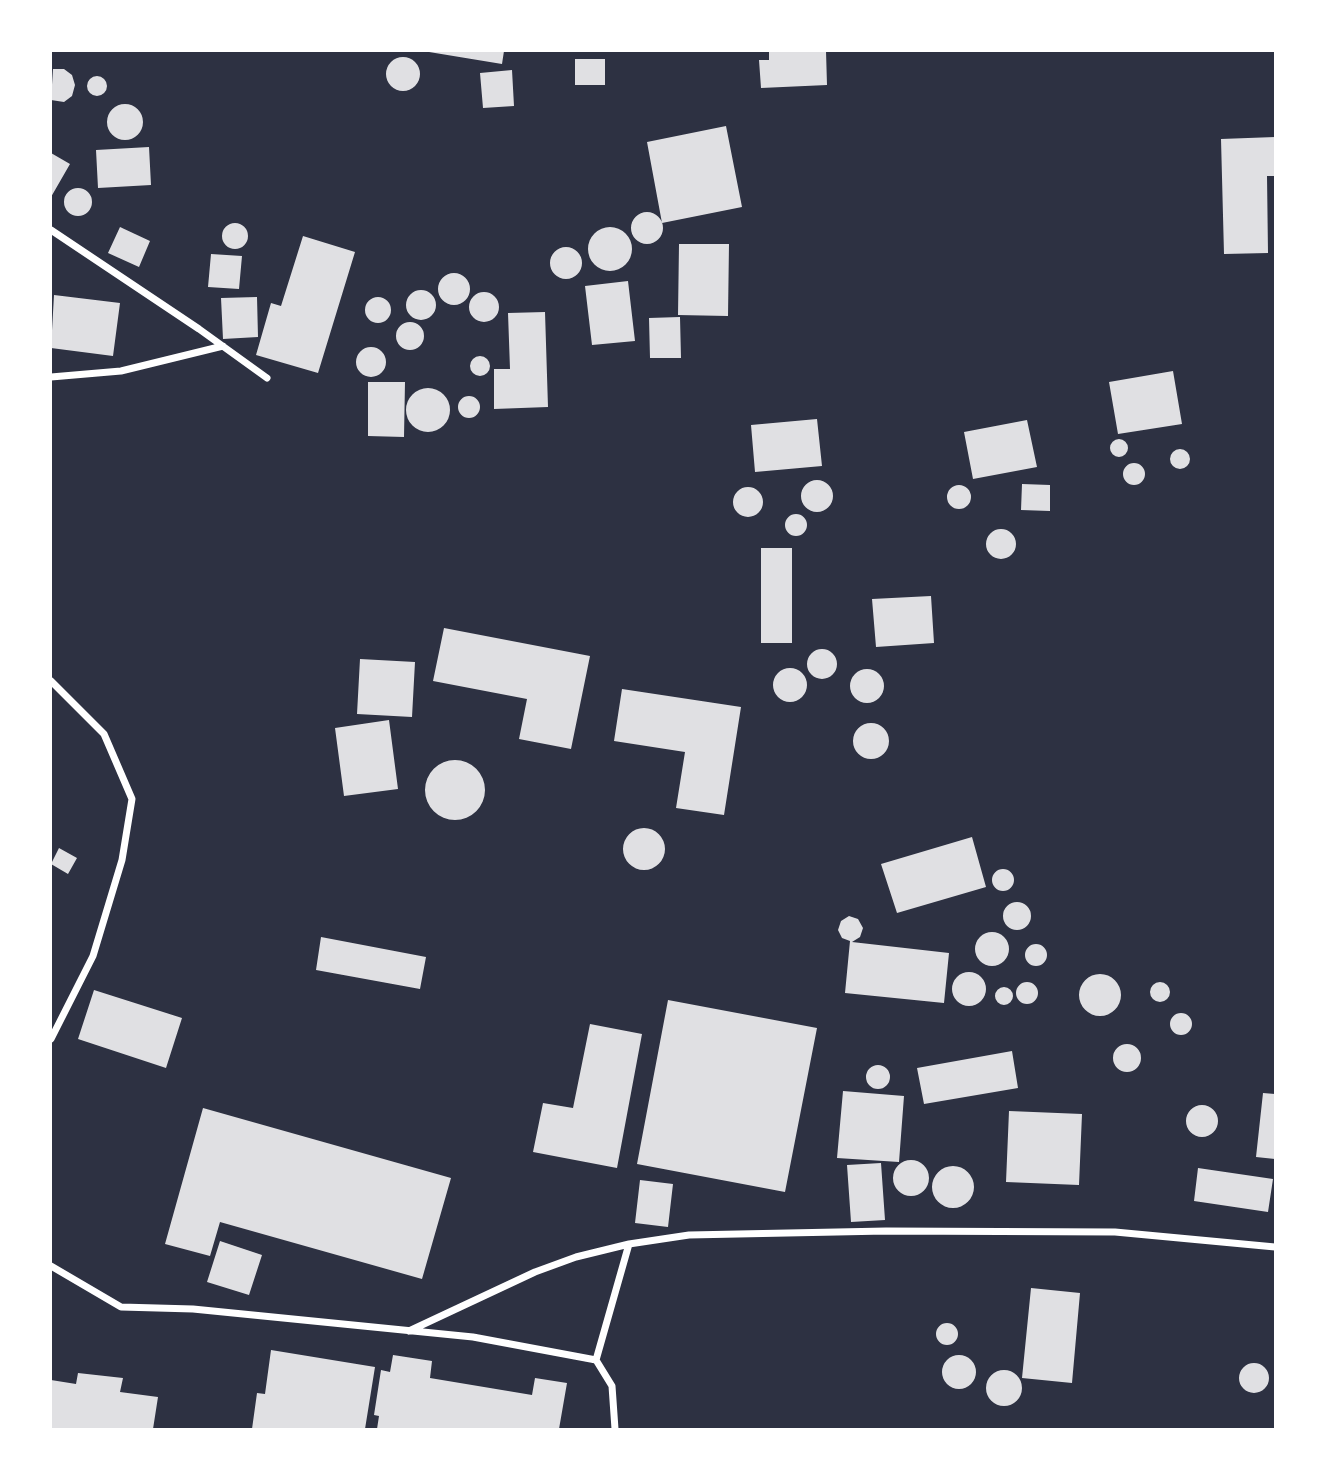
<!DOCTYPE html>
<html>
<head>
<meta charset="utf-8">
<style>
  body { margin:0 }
  #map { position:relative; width:1326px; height:1480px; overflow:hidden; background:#2d3142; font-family:"PT Sans Narrow",sans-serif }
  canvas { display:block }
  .frame { position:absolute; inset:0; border:52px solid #fff; pointer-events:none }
</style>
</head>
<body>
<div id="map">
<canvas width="1326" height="1480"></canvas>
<div class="frame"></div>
</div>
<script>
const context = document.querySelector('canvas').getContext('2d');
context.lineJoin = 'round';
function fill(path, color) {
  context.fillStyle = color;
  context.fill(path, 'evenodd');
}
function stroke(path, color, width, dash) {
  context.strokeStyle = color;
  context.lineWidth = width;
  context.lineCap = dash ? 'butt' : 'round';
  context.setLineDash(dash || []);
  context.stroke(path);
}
const building = new Path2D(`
  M 423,51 L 504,51 L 502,64 Z
  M 769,51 L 826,51 L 827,85 L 761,88 L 759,60 L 769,60 Z
  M386 74a17 17 0 1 1 34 0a17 17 0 1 1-34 0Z
  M 575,59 L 605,59 L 605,85 L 575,85 Z
  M 53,69 L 64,69 L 72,75 L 75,85 L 72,96 L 64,102 L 51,100 Z
  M 512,70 L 514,106 L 483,108 L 480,73 Z
  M87 86a10 10 0 1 1 20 0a10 10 0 1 1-20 0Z
  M107 122a18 18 0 1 1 36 0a18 18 0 1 1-36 0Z
  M 726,126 L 742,207 L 662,223 L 647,142 Z
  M 1275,137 L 1275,176 L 1267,176 L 1268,253 L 1224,254 L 1221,139 Z
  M 149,147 L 151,185 L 98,188 L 96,150 Z
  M 51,153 L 70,164 L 51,197 Z
  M64 202a14 14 0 1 1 28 0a14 14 0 1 1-28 0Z
  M631 228a16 16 0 1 1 32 0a16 16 0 1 1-32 0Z
  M222 236a13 13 0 1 1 26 0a13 13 0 1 1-26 0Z
  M588 249a22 22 0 1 1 44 0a22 22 0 1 1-44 0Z
  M 120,227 L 150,241 L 139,267 L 108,253 Z
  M 303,236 L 355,252 L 318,373 L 256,355 L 271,303 L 281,306 Z
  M 679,244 L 729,244 L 728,316 L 678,315 Z
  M550 263a16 16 0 1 1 32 0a16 16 0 1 1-32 0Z
  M 211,254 L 242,256 L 239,289 L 208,287 Z
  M438 289a16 16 0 1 1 32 0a16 16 0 1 1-32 0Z
  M 628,281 L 635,341 L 592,345 L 585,286 Z
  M406 305a15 15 0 1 1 30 0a15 15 0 1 1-30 0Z
  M469 307a15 15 0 1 1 30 0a15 15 0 1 1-30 0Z
  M 54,295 L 120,303 L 113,356 L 51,348 Z
  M365 310a13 13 0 1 1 26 0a13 13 0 1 1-26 0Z
  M 257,297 L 258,337 L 223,339 L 221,298 Z
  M 545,312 L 548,407 L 494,409 L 494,369 L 510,369 L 508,313 Z
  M 680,317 L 681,358 L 650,358 L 649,318 Z
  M396 336a14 14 0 1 1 28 0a14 14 0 1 1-28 0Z
  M356 362a15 15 0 1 1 30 0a15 15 0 1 1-30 0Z
  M470 366a10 10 0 1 1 20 0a10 10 0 1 1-20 0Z
  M 1173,371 L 1182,424 L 1118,434 L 1109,382 Z
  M 368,382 L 405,382 L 404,437 L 368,436 Z
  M406 410a22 22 0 1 1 44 0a22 22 0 1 1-44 0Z
  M458 407a11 11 0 1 1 22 0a11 11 0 1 1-22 0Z
  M 817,419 L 822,466 L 755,472 L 751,425 Z
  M 1027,420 L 1037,467 L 973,479 L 964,432 Z
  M1110 448a9 9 0 1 1 18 0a9 9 0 1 1-18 0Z
  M1170 459a10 10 0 1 1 20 0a10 10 0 1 1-20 0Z
  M1123 474a11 11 0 1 1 22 0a11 11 0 1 1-22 0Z
  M801 496a16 16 0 1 1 32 0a16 16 0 1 1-32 0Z
  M 1022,484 L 1050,485 L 1050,511 L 1021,510 Z
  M947 497a12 12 0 1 1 24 0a12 12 0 1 1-24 0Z
  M733 502a15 15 0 1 1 30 0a15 15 0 1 1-30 0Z
  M785 525a11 11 0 1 1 22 0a11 11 0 1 1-22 0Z
  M986 544a15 15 0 1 1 30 0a15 15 0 1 1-30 0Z
  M 761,548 L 792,548 L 792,643 L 761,643 Z
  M 931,596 L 934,643 L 876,647 L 872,599 Z
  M 444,628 L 590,656 L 571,749 L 519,739 L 527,699 L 433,681 Z
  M807 664a15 15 0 1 1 30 0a15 15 0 1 1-30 0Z
  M 360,659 L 415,662 L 412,717 L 357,714 Z
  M773 685a17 17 0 1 1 34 0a17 17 0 1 1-34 0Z
  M850 686a17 17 0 1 1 34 0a17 17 0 1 1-34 0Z
  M 622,689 L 741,707 L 724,815 L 676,808 L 685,752 L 614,741 Z
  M 389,720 L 398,789 L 344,796 L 335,728 Z
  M853 741a18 18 0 1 1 36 0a18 18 0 1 1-36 0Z
  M425 790a30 30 0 1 1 60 0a30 30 0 1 1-60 0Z
  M623 849a21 21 0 1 1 42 0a21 21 0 1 1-42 0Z
  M 972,837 L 986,887 L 897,913 L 881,864 Z
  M 59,848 L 77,858 L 68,874 L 51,864 Z
  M992 880a11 11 0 1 1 22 0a11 11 0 1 1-22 0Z
  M1003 916a14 14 0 1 1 28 0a14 14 0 1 1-28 0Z
  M 849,916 L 858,919 L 863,928 L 860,937 L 852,942 L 949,953 L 944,1003 L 845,993 L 850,941 L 842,938 L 838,930 L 841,921 Z
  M975 949a17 17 0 1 1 34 0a17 17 0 1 1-34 0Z
  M 321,937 L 426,957 L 420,989 L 316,970 Z
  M1025 955a11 11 0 1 1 22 0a11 11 0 1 1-22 0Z
  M952 989a17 17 0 1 1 34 0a17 17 0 1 1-34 0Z
  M1079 995a21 21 0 1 1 42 0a21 21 0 1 1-42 0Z
  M1150 992a10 10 0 1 1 20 0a10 10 0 1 1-20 0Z
  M1016 993a11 11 0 1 1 22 0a11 11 0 1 1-22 0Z
  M995 996a9 9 0 1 1 18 0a9 9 0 1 1-18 0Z
  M 94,990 L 182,1018 L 166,1068 L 78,1039 Z
  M 668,1000 L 817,1028 L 785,1192 L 637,1164 Z
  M1170 1024a11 11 0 1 1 22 0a11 11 0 1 1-22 0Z
  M 590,1024 L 642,1034 L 617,1168 L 533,1152 L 543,1103 L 573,1108 Z
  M1113 1058a14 14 0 1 1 28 0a14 14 0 1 1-28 0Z
  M 1012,1051 L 1018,1088 L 924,1104 L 917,1068 Z
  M866 1077a12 12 0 1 1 24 0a12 12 0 1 1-24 0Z
  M 843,1091 L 904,1096 L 899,1162 L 837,1158 Z
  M 1263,1093 L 1275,1094 L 1275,1159 L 1256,1157 Z
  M1186 1121a16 16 0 1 1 32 0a16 16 0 1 1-32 0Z
  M 203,1108 L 451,1178 L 422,1279 L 220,1222 L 210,1256 L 165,1244 Z
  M 1009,1111 L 1082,1114 L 1079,1185 L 1006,1182 Z
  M893 1178a18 18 0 1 1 36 0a18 18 0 1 1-36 0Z
  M 881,1163 L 885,1220 L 851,1222 L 847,1165 Z
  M932 1187a21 21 0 1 1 42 0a21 21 0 1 1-42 0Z
  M 1198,1168 L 1273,1179 L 1268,1212 L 1194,1201 Z
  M 640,1180 L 673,1184 L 668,1227 L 635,1223 Z
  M 220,1241 L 262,1255 L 249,1295 L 207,1282 Z
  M 1031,1288 L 1080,1293 L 1072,1383 L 1022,1378 Z
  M936 1334a11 11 0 1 1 22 0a11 11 0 1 1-22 0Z
  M 271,1350 L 375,1367 L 365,1429 L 252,1429 L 257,1393 L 265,1394 Z
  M 393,1355 L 432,1361 L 430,1378 L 532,1395 L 535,1378 L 567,1383 L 559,1429 L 377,1429 L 379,1416 L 374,1415 L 381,1370 L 390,1372 Z
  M942 1372a17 17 0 1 1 34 0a17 17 0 1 1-34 0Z
  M1239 1378a15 15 0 1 1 30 0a15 15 0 1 1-30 0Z
  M986 1388a18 18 0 1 1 36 0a18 18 0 1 1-36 0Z
  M 78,1373 L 123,1378 L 120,1392 L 158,1397 L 153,1429 L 51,1429 L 51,1380 L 76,1384 Z`);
const minor = new Path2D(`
  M 51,230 L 199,329 L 267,378
  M 51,377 L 121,371 L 223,346
  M 51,681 L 104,734 L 132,799 L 122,860 L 93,956 L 51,1039
  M 51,1266 L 121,1307 L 193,1309 L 473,1337 L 596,1360 L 612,1386 L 615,1429
  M 409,1331 L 535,1272 L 576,1257 L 629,1244 L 689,1235 L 886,1231 L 1115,1232 L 1275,1247
  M 596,1360 L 629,1244`);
fill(building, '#e0e0e3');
stroke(minor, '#fff', 7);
</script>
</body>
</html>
